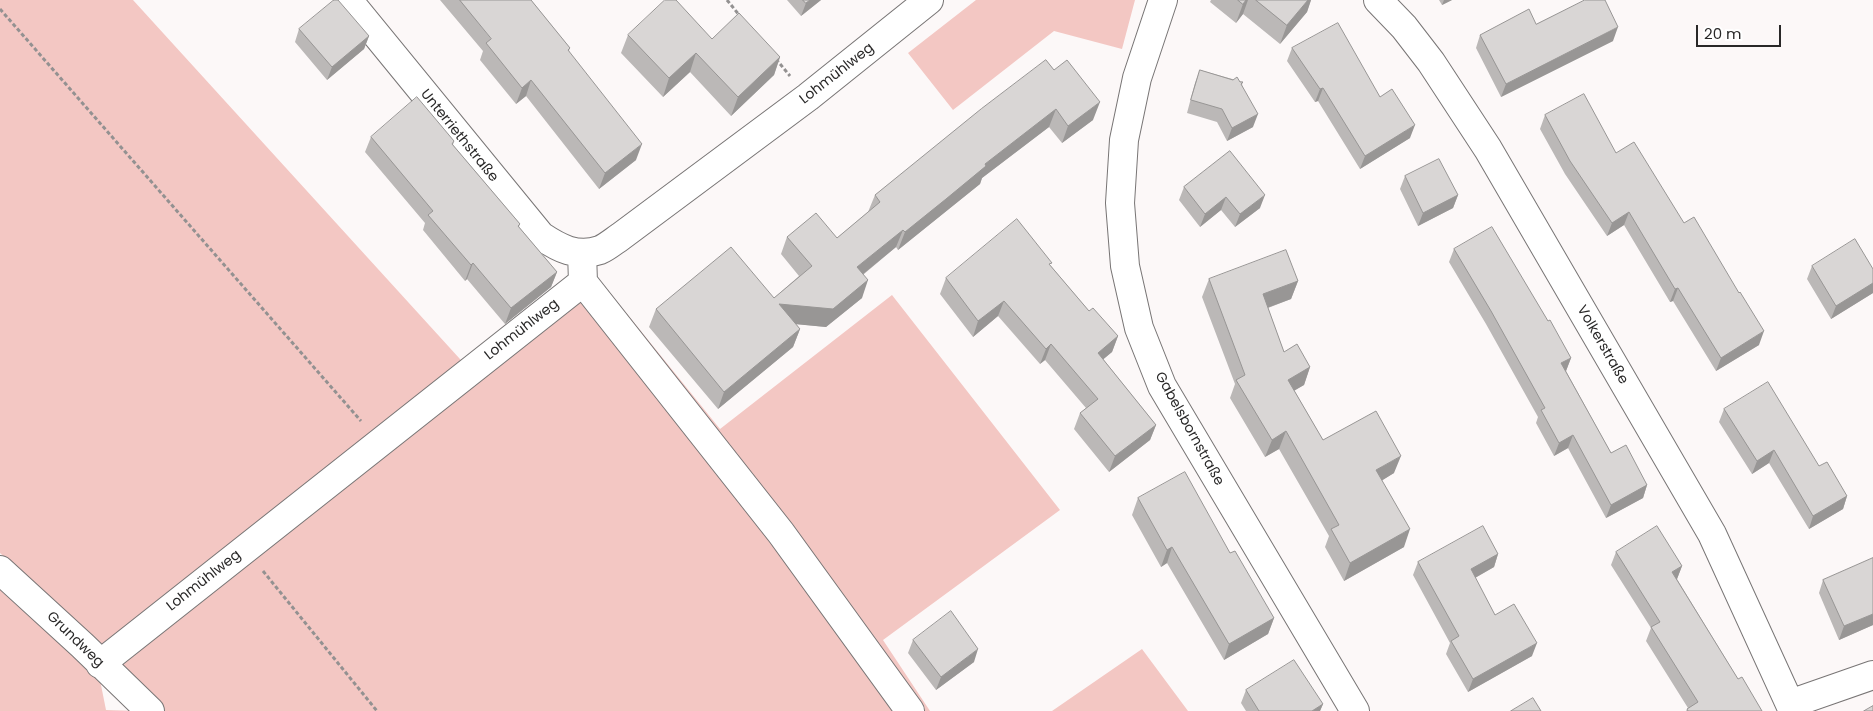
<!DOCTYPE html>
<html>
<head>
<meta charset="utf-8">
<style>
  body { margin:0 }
  #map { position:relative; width:1873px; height:711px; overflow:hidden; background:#fcf8f8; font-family:Poppins,sans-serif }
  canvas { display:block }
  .scale { position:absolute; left:1696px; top:25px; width:85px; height:22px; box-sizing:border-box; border:2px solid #292828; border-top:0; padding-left:6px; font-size:15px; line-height:18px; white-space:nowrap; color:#292828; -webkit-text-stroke:4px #fff; paint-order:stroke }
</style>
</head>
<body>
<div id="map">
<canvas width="1873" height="711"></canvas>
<div class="scale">20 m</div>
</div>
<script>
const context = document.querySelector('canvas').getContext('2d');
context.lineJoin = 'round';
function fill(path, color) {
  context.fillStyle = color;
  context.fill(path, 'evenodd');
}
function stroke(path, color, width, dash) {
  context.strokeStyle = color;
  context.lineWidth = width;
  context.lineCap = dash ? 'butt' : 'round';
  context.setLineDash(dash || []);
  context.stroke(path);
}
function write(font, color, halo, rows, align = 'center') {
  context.font = font + ' Poppins,sans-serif';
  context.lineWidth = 4;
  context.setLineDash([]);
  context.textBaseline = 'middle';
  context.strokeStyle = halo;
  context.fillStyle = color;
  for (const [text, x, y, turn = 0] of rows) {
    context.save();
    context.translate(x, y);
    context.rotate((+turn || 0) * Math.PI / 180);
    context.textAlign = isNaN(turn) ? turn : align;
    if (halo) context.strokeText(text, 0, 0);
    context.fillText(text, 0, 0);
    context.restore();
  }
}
const green = new Path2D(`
  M 0,0 L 133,0 L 480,381 L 598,278 L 720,429 L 892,295 L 1060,510 L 883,640 L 930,711 L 165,711 L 0,553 Z
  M 976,0 L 1135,0 L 1122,49 L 1054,31 L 953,110 L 908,53 Z
  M 0,583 L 100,680 L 106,710 L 136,711 L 0,711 Z
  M 1142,649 L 1188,711 L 1052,711 Z`);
const path = new Path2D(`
  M 727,0 L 740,16
  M 0,9 L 361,421
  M 776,59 L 790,76
  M 263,571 L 377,711`);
const minor = new Path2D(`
  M 348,0 L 541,236 C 559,248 577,258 600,250 C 607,247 614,241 620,237 L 808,97 L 929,0
  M 1163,0 L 1137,78 L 1124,140 L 1120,203 L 1125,266 L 1139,328 L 1162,386 L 1355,711
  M 1378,0 L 1404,27 L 1431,62 L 1488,149 L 1712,534 L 1793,711
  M 583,282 L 781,533 L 910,711
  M 0,570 L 83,646 L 150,711
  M 100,664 L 583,282 L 582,253
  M 1790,704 L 1873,675`);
const wall = new Path2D(`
  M 440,0 L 531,0 L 570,48 L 569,51 L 636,160 L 599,189 L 526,96 L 516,104 L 480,60 L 483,51 Z
  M 787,0 L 821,0 L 801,16 Z
  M 1211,0 L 1311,0 L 1307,12 L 1280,44 L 1243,14 L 1236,23 L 1210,2 Z
  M 1439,0 L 1452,0 L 1442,5 Z
  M 1536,24 L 1613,41 L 1501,97 L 1476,48 L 1480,35 Z
  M 299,29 L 369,36 L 364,49 L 327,80 L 295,42 Z
  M 628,35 L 712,39 L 780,57 L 774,75 L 731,116 L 690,72 L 663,97 L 621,53 Z
  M 1292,48 L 1380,97 L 1410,138 L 1360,169 L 1318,101 L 1315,102 L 1287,61 Z
  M 1046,60 L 1093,120 L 1062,143 L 1049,127 L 982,178 L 980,184 L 898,250 L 896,247 L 864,274 L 862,298 L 826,327 L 796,324 L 800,329 L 793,347 L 718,409 L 649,327 L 656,309 L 774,298 L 799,276 L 781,254 L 787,237 L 837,238 L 868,212 L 875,195 Z
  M 1200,70 L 1243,82 L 1242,85 L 1253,127 L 1227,141 L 1217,122 L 1187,113 L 1195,83 Z
  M 1545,115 L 1616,153 L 1759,345 L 1716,371 L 1673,301 L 1670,302 L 1624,225 L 1607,236 L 1565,174 L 1540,129 Z
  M 371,137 L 454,141 L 453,145 L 520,224 L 519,227 L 557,272 L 551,287 L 505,324 L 467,279 L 465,281 L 423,230 L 425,223 L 365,152 Z
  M 1230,151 L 1260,208 L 1235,227 L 1221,210 L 1200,227 L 1179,200 L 1184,187 Z
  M 1405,176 L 1458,195 L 1453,208 L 1418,226 L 1400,189 Z
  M 1454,249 L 1548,321 L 1571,358 L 1566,371 L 1611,453 L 1647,485 L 1643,498 L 1606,518 L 1568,448 L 1554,456 L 1536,423 L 1538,417 L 1486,324 L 1449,262 Z
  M 1050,265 L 1089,311 L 1118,336 L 1112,352 L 1103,359 L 1156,425 L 1150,440 L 1109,472 L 1074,429 L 1080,413 L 1086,408 L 1045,360 L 1040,364 L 998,316 L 973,337 L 940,294 L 946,278 Z
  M 1812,266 L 1873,269 L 1873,293 L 1831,319 L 1807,279 Z
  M 1209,279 L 1298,281 L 1291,299 L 1268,308 L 1284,352 L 1310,367 L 1304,385 L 1294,390 L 1323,440 L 1394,473 L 1382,480 L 1404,547 L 1344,581 L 1325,547 L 1329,536 L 1279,449 L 1265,457 L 1230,398 L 1235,384 L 1202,297 Z
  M 1724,409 L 1819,466 L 1847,496 L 1843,509 L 1809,529 L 1769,463 L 1752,474 L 1719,422 Z
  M 1138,498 L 1230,553 L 1274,618 L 1268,634 L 1224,660 L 1167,563 L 1161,567 L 1132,515 Z
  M 1616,552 L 1682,566 L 1677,579 L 1738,679 L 1762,711 L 1686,711 L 1688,708 L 1646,641 L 1651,628 L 1611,565 Z
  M 1498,554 L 1494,567 L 1475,578 L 1495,615 L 1532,656 L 1468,692 L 1446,654 L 1450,643 L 1413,575 L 1418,562 Z
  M 1873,558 L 1873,625 L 1839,640 L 1819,593 L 1823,580 Z
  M 913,640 L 974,662 L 936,690 L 908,653 Z
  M 1246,690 L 1323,704 L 1320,711 L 1246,711 L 1241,703 Z`);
const shadedWall = new Path2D(`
  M 810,0 L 821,0 L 801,16 L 806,3 Z
  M 1246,0 L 1248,0 L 1243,14 L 1236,23 L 1243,4 Z
  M 1308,0 L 1311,0 L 1307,12 L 1280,44 L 1287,25 Z
  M 1444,0 L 1452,0 L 1442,5 Z
  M 1618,27 L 1613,41 L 1501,97 L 1506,84 Z
  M 369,36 L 364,49 L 327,80 L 332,67 Z
  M 696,53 L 690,72 L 663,97 L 669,78 Z
  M 780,57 L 774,75 L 731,116 L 738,97 Z
  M 531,80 L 526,96 L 516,104 L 522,88 Z
  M 1323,88 L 1318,101 L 1315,102 L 1320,89 Z
  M 1100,102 L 1093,120 L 1062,143 L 1068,126 Z
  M 1056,109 L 1049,127 L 982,178 L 980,184 L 898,250 L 905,232 L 985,164 Z
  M 1258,114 L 1253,127 L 1227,141 L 1232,128 Z
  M 1415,125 L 1410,138 L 1360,169 L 1365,156 Z
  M 642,144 L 636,160 L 599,189 L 605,173 Z
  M 1265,195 L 1260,208 L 1235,227 L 1240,214 Z
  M 1458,195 L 1453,208 L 1418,226 L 1423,213 Z
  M 1226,197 L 1221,210 L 1200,227 L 1205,214 Z
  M 1629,212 L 1624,225 L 1607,236 L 1612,223 Z
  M 903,230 L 896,247 L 851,284 L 857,267 Z
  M 473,263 L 467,279 L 465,281 L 471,265 Z
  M 557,272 L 551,287 L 505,324 L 511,308 Z
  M 868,280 L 862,298 L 826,327 L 773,322 L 779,304 Z
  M 1298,281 L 1291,299 L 1256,312 L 1263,294 Z
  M 1873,283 L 1873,293 L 1831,319 L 1836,306 Z
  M 1678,288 L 1673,301 L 1670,302 L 1675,289 Z
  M 1004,301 L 998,316 L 973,337 L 978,321 Z
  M 800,329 L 793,347 L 718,409 L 724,392 Z
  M 1764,331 L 1759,345 L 1716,371 L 1721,358 Z
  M 1118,336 L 1112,352 L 1093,368 L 1098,353 Z
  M 1051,344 L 1045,360 L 1040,364 L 1046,349 Z
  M 1571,358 L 1566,371 L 1556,376 L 1561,363 Z
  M 1310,367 L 1304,385 L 1282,398 L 1288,380 Z
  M 1156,425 L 1150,440 L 1109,472 L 1115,456 Z
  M 1286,431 L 1279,449 L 1265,457 L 1272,440 Z
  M 1573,435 L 1568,448 L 1554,456 L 1559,443 Z
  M 1774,450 L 1769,463 L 1752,474 L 1757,461 Z
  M 1401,456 L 1394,473 L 1370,488 L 1376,470 Z
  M 1647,485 L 1643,498 L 1606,518 L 1611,505 Z
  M 1847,496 L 1843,509 L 1809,529 L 1813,516 Z
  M 1410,529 L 1404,547 L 1344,581 L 1350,563 Z
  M 1172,547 L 1167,563 L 1161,567 L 1167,550 Z
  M 1498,554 L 1494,567 L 1466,583 L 1471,569 Z
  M 1682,566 L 1677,579 L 1667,585 L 1672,572 Z
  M 1873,614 L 1873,625 L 1839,640 L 1844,626 Z
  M 1274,618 L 1268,634 L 1224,660 L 1229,644 Z
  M 1537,643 L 1532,656 L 1468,692 L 1473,679 Z
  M 978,649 L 974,662 L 936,690 L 941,677 Z
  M 1323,704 L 1320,711 L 1312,711 Z`);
const building = new Path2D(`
  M 334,0 L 338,0 L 369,36 L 332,67 L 299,29 Z
  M 460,0 L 531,0 L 570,48 L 568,50 L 642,144 L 605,173 L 531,80 L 522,88 L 486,43 L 491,39 Z
  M 665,0 L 676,0 L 712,39 L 739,13 L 780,57 L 738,97 L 696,53 L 669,78 L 628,35 Z
  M 803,0 L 810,0 L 806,3 Z
  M 1238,0 L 1246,0 L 1243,4 Z
  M 1256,0 L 1308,0 L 1287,25 Z
  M 1585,0 L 1605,0 L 1618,27 L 1506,84 L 1480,35 L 1529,9 L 1536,24 Z
  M 1338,23 L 1380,97 L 1392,89 L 1415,125 L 1365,156 L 1323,88 L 1320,89 L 1292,48 Z
  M 1046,60 L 1054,70 L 1067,60 L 1100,102 L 1068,126 L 1056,109 L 985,164 L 986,166 L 946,199 L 905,232 L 903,230 L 857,267 L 868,280 L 833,309 L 779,304 L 800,329 L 724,392 L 656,309 L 731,247 L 774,298 L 812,266 L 787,237 L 816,213 L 837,238 L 880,202 L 875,195 L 981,109 Z
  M 1200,70 L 1233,80 L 1237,77 L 1240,82 L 1243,82 L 1241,84 L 1258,114 L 1232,128 L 1222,109 L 1191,100 Z
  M 1584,94 L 1616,153 L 1634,142 L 1684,223 L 1694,217 L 1739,293 L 1740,292 L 1764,331 L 1721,358 L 1678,288 L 1675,289 L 1629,212 L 1612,223 L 1570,161 L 1545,115 Z
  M 417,97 L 454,141 L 452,144 L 520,224 L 518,226 L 557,272 L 511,308 L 473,263 L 471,265 L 428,215 L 433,211 L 371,137 Z
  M 1230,151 L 1265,195 L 1240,214 L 1226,197 L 1205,214 L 1184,187 Z
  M 1439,159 L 1458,195 L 1423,213 L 1405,176 Z
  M 1017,219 L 1052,263 L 1049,264 L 1089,311 L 1093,308 L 1118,336 L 1098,353 L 1156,425 L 1115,456 L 1080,413 L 1098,399 L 1051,344 L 1046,349 L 1004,301 L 978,321 L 946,278 Z
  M 1492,227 L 1548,321 L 1550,320 L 1571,358 L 1561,363 L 1611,453 L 1626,445 L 1647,485 L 1611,505 L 1573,435 L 1559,443 L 1541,410 L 1545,408 L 1491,311 L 1454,249 Z
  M 1855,239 L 1873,269 L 1873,283 L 1836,306 L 1812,266 Z
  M 1286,250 L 1298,281 L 1263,294 L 1284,352 L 1297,344 L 1310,367 L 1288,380 L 1323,440 L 1376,411 L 1401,456 L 1376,470 L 1410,529 L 1350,563 L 1331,529 L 1339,525 L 1286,431 L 1272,440 L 1236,380 L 1245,375 L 1209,279 Z
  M 1768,382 L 1819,466 L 1827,462 L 1847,496 L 1813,516 L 1774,450 L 1757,461 L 1724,409 Z
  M 1185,472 L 1230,553 L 1235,551 L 1274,618 L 1229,644 L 1172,547 L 1167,550 L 1138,498 Z
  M 1483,526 L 1498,554 L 1471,569 L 1495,615 L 1514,604 L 1537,643 L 1473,679 L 1451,641 L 1459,636 L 1418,562 Z
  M 1657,526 L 1682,566 L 1672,572 L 1738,679 L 1742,677 L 1762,711 L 1688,711 L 1687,709 L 1698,702 L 1651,627 L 1660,622 L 1616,552 Z
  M 1873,558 L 1873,614 L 1844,626 L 1823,580 Z
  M 951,611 L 978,649 L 941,677 L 913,640 Z
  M 1294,660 L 1323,704 L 1312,711 L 1259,711 L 1246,690 Z
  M 1533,698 L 1541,711 L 1511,711 Z
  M 1873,706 L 1873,711 L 1864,711 Z`);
const streetNames = [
  ["Lohmühlweg",837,74,-38],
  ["Unterriethstraße",459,136,51],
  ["Lohmühlweg",522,330,-38],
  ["Volkerstraße",1602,345,60],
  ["Gabelsbornstraße",1189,429,61],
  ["Lohmühlweg",204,581,-38],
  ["Grundweg",75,640,44]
];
fill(green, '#f3c7c3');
stroke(minor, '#787575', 30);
stroke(path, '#939191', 3, [4, 2.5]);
stroke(minor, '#fff', 28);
fill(wall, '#bbb8b7');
fill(shadedWall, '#989695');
fill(building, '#d9d6d5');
stroke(building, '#989695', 1);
write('14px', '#292828', '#fff', streetNames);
</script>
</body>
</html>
